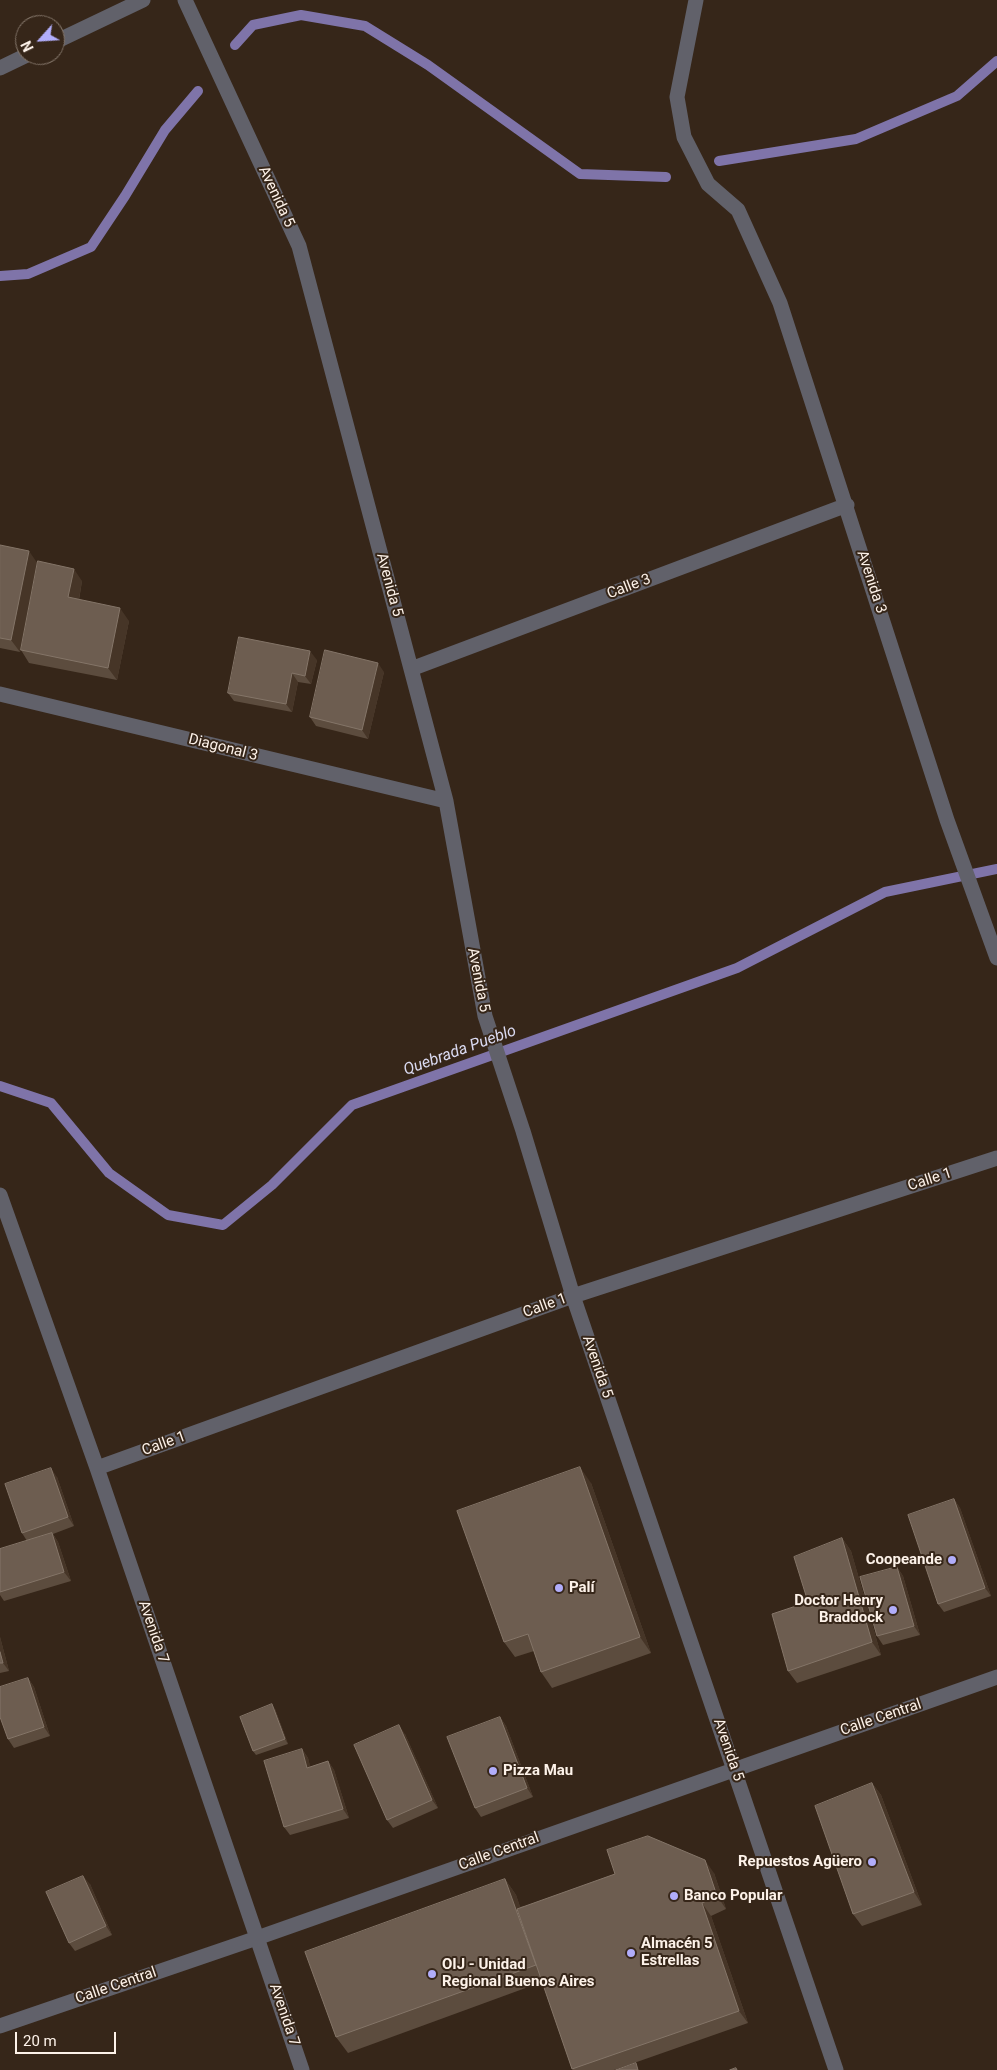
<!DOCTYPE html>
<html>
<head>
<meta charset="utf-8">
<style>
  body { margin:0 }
  #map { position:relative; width:997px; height:2070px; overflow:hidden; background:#362619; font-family:Roboto,sans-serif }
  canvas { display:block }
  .north { position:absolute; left:15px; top:15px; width:50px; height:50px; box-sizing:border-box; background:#362619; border:1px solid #86786c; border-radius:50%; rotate:244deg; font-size:14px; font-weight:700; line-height:20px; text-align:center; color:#fdf2e9 }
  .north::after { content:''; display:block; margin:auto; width:18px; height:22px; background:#b1adfa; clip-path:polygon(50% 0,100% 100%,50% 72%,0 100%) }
  .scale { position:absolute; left:15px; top:2032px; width:101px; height:22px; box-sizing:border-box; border:2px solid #fdf2e9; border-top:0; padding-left:6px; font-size:15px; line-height:18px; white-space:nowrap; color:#fdf2e9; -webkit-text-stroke:4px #362619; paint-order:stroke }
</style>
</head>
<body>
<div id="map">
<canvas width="997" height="2070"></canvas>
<div class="north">N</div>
<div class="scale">20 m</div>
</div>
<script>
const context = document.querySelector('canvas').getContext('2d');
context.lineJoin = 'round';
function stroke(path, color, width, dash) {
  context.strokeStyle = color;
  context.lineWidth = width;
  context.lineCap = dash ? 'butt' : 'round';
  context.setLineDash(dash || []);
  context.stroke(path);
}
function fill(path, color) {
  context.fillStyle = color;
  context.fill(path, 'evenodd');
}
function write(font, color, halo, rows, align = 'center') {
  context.font = font + ' Roboto,sans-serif';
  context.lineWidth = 4;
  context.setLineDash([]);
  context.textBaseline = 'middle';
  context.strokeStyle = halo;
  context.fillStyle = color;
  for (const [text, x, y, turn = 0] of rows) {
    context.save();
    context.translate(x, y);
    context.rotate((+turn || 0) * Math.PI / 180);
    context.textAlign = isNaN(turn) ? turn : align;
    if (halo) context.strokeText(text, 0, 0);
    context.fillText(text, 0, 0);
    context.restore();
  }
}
const stream = new Path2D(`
  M 235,45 L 253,25 L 301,15 L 365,26 L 428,65 L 580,174 L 666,177
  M 719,161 L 856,139 L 957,96 L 997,61
  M 0,276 L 28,274 L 91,247 L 125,196 L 165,130 L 198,91
  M 0,1086 L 51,1103 L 109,1173 L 168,1215 L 223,1225 L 272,1185 L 352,1105 L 737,968 L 885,892 L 997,869`);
const street = new Path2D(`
  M 185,0 L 299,246 L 446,801 L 485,1016 L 523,1131 L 573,1296 L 836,2070
  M 696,0 L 677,97 L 684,137 L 708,184 L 738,210 L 780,303 L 947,820 L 997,958
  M 55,42 L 143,0
  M 0,68 L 27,55
  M 411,669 L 847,505
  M 0,694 L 446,801
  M 0,1195 L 97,1468 L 302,2070
  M 97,1468 L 573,1296 L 997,1158
  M 0,2026 L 257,1938 L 997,1677`);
const wall = new Path2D(`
  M 0,545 L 38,564 L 82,581 L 79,600 L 129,621 L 117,680 L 29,663 L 21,650 L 30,605 L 20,652 L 0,648 Z
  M 317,660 L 311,684 L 298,682 L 292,712 L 234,701 L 228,693 Z
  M 384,672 L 368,739 L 316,726 L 310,717 Z
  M 57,1477 L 74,1526 L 53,1534 L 58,1542 L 71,1581 L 4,1601 L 0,1595 L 0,1549 L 27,1541 L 22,1533 Z
  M 591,1483 L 651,1653 L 552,1688 L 541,1672 L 534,1651 L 515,1657 L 504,1642 Z
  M 954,1499 L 960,1508 L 991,1596 L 944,1612 L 938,1604 Z
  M 842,1538 L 851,1551 L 881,1655 L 797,1683 L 788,1671 Z
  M 897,1567 L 903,1576 L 920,1635 L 883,1645 L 877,1636 Z
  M 0,1637 L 9,1671 L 0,1673 Z
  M 28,1678 L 34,1687 L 50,1736 L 14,1748 L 8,1739 Z
  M 275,1709 L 288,1744 L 256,1755 L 253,1751 Z
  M 500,1717 L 506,1726 L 533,1797 L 481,1817 L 475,1808 Z
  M 405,1734 L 438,1808 L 393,1828 L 387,1820 Z
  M 302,1749 L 308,1758 L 310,1767 L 328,1761 L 334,1770 L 349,1818 L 290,1835 L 284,1827 Z
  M 872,1783 L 881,1795 L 922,1905 L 862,1926 L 853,1914 Z
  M 714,1873 L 726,1909 L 711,1916 L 748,2023 L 614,2070 L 573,2070 L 542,1982 L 348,2053 L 336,2037 L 505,1879 L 516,1895 L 520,1907 Z
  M 90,1884 L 112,1935 L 75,1951 L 69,1943 Z`);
const shadedWall = new Path2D(`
  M 29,551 L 38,564 L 20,652 L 11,640 Z
  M 74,569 L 82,581 L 77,610 L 68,597 Z
  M 120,608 L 129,621 L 117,680 L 108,668 Z
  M 310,651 L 317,660 L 311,684 L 305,676 Z
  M 378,663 L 384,672 L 368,739 L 362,730 Z
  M 292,673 L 298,682 L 292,712 L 286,704 Z
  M 580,1467 L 591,1483 L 651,1653 L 640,1637 Z
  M 51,1468 L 57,1477 L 74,1526 L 68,1517 Z
  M 954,1499 L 960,1508 L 991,1596 L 985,1588 Z
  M 52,1533 L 58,1542 L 71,1581 L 64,1572 Z
  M 842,1538 L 851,1551 L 881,1655 L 872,1642 Z
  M 897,1567 L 903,1576 L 920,1635 L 914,1626 Z
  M 0,1637 L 9,1671 L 3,1663 L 0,1652 Z
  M 28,1678 L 34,1687 L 50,1736 L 44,1727 Z
  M 272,1704 L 275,1709 L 288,1744 L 285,1739 Z
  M 500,1717 L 506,1726 L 533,1797 L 527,1788 Z
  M 399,1725 L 405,1734 L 438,1808 L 432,1800 Z
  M 302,1749 L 308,1758 L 313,1776 L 307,1768 Z
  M 328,1761 L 334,1770 L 349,1818 L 343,1809 Z
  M 872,1783 L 881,1795 L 922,1905 L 914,1892 Z
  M 705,1860 L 714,1873 L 726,1909 L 717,1896 Z
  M 83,1876 L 90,1884 L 112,1935 L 106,1926 Z
  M 505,1879 L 516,1895 L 547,1981 L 536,1965 Z
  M 702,1903 L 711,1916 L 748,2023 L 739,2011 Z`);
const building = new Path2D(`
  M 0,545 L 29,551 L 11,640 L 0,638 Z
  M 38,561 L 74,569 L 68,597 L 120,608 L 108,668 L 21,650 Z
  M 239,637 L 310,651 L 305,676 L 292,673 L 286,704 L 228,693 Z
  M 325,650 L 378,663 L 362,730 L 310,717 Z
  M 580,1467 L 640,1637 L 541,1672 L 528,1634 L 504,1642 L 457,1511 Z
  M 51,1468 L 68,1517 L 22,1533 L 5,1484 Z
  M 954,1499 L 985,1588 L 938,1604 L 908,1515 Z
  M 52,1533 L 64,1572 L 0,1592 L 0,1549 Z
  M 842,1538 L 872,1642 L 788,1671 L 772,1614 L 808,1602 L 794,1557 Z
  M 897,1567 L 914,1626 L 877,1636 L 860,1577 Z
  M 0,1652 L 3,1663 L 0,1663 Z
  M 28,1678 L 44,1727 L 8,1739 L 0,1717 L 0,1687 Z
  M 272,1704 L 285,1739 L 253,1751 L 240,1717 Z
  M 500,1717 L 527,1788 L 475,1808 L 447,1737 Z
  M 399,1725 L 432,1800 L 387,1820 L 354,1745 Z
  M 302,1749 L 307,1768 L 328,1761 L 343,1809 L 284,1827 L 264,1761 Z
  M 872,1783 L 914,1892 L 853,1914 L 815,1806 Z
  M 648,1836 L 705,1860 L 717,1896 L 702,1903 L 739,2011 L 572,2069 L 517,1909 L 615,1874 L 607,1850 Z
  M 83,1876 L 106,1926 L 69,1943 L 46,1892 Z
  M 505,1879 L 536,1965 L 336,2037 L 305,1952 Z
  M 636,2063 L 638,2070 L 616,2070 Z
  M 736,2068 L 737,2070 L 730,2070 Z`);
const markers = [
  [952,1560,5,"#b1adfa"],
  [559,1588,5,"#b1adfa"],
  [893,1610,5,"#b1adfa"],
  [493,1771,5,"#b1adfa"],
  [872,1862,5,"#b1adfa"],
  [674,1896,5,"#b1adfa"],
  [631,1953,5,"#b1adfa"],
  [432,1974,5,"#b1adfa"]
];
const streetNames = [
  ["Avenida 5",276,197,65],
  ["Avenida 3",871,582,72],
  ["Avenida 5",389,585,75],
  ["Calle 3",629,587,-21],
  ["Diagonal 3",223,748,14],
  ["Avenida 5",478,980,79],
  ["Calle 1",930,1180,-18],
  ["Calle 1",545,1306,-20],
  ["Avenida 5",597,1367,71],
  ["Calle 1",164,1444,-20],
  ["Avenida 7",153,1632,71],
  ["Calle Central",881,1718,-19],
  ["Avenida 5",728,1750,71],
  ["Calle Central",499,1852,-20],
  ["Calle Central",116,1986,-19],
  ["Avenida 7",284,2015,71]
];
const poiNames = [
  ["Coopeande",942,1560,"right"],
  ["Palí",569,1588],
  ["Doctor Henry",883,1601,"right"],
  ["Braddock",883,1618,"right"],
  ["Pizza Mau",503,1771],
  ["Repuestos Agüero",862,1862,"right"],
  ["Banco Popular",684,1896],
  ["Almacén 5",641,1944],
  ["Estrellas",641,1961],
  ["OIJ - Unidad",442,1965],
  ["Regional Buenos Aires",442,1982]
];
const waterNames = [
  ["Quebrada Pueblo",460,1051,-20]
];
stroke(stream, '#7f74a9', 10);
stroke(street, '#61616a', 15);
fill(wall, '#5c4c3e');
fill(shadedWall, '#463527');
fill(building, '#6d5d50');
stroke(building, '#847568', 1);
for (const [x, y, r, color] of markers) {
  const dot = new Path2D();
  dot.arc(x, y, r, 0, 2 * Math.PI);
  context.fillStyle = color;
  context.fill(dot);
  stroke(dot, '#362619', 2);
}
write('15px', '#fdf2e9', '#362619', streetNames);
write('bold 15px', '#fdf2e9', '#362619', poiNames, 'left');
write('italic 16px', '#dadaf1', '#362619', waterNames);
</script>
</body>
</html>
